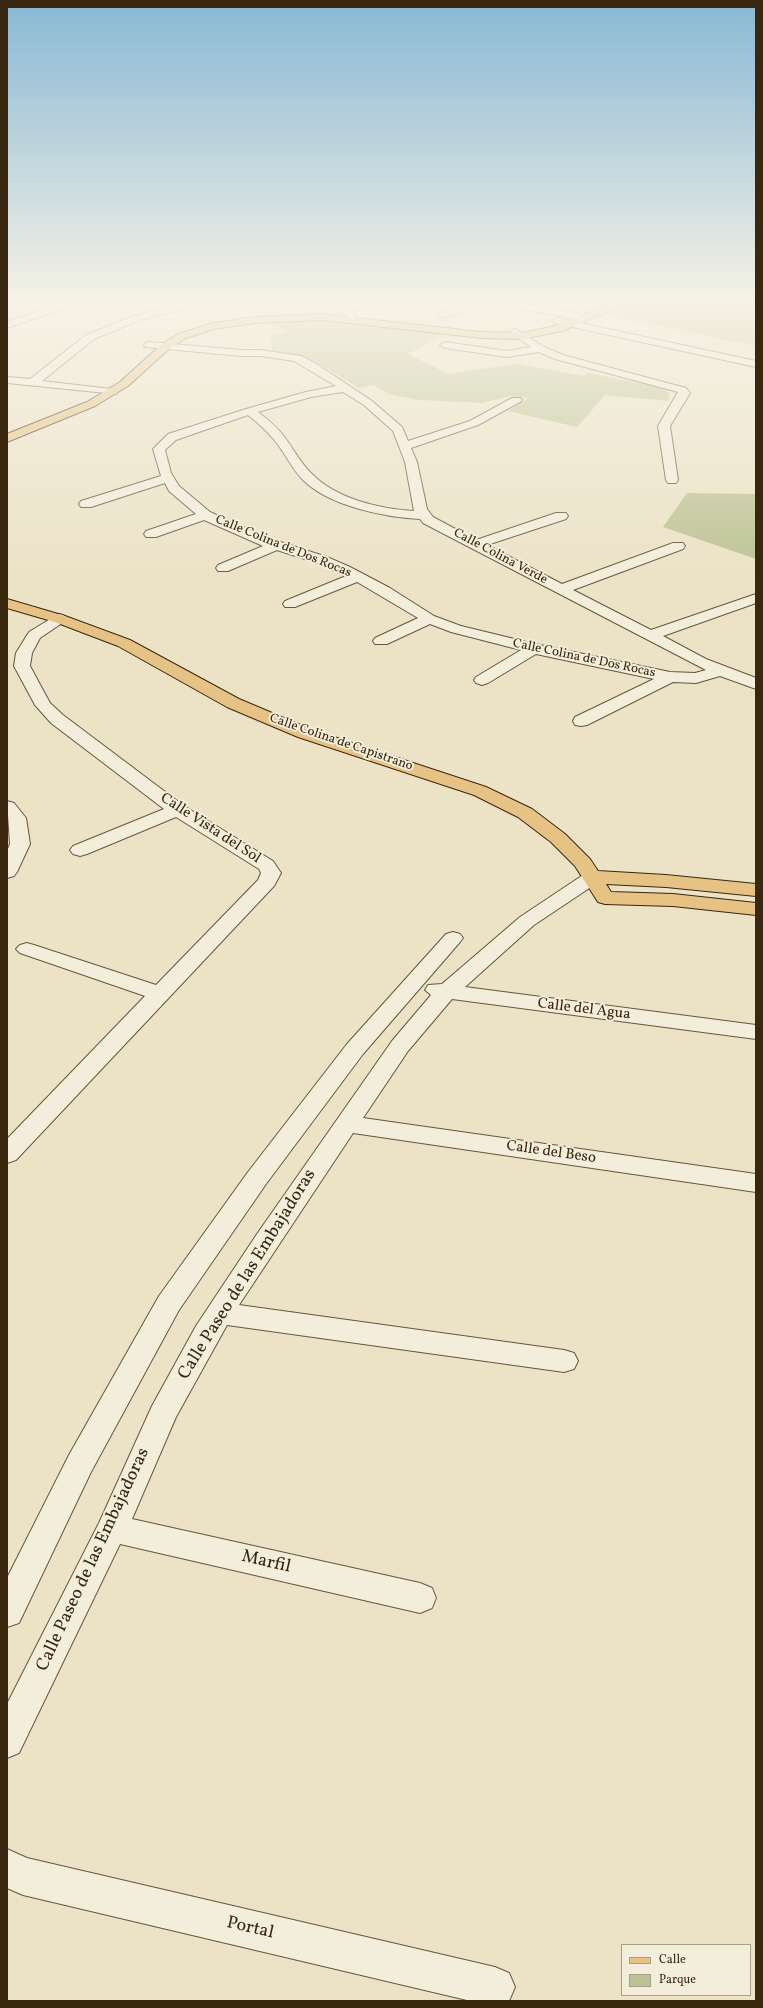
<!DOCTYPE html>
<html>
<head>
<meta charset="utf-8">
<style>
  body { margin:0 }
  #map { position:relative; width:763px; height:2008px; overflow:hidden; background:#ece3c7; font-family:Vollkorn,serif }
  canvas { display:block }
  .frame { position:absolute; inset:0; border:8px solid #39270f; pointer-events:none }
  .legend { position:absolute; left:621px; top:1944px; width:130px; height:52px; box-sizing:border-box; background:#f3eddb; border:1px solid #a99e89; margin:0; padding:5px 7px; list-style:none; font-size:12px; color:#39270f }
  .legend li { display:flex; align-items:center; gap:8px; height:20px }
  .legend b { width:20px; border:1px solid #a99e89 }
</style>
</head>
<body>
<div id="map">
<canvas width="763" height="2008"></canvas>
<div class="frame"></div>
<ul class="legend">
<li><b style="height:5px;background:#e6c284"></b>Calle</li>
<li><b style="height:11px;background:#bcc393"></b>Parque</li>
</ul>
</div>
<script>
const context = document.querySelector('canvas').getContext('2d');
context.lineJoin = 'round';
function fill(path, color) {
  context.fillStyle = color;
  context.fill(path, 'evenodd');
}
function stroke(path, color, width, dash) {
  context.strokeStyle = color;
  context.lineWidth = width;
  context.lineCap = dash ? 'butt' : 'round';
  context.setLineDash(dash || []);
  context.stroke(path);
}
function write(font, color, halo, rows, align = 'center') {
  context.font = font + ' Vollkorn,serif';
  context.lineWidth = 4;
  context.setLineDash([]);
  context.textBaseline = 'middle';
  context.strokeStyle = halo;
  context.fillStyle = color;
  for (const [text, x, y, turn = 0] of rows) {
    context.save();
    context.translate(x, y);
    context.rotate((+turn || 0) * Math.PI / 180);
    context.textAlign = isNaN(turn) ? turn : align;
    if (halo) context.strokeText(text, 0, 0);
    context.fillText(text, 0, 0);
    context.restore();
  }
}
const green = new Path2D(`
  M 646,299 L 756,299 L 756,346 L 604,315 Z
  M 301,321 L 365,324 L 446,335 L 431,341 L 408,354 L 448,374 L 517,364 L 583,376 L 589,373 L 658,387 L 670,393 L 668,401 L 605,395 L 577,427 L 508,411 L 528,398 L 510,396 L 482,403 L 420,400 L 388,394 L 374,385 L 359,388 L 313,360 L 272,351 L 271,335 L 288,332 L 263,323 Z
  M 687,493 L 756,494 L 756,559 L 663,527 Z`);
const minor = new Path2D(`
  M 76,299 L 91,299 L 7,328 L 7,322 Z
  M 311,299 L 325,299 L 354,312 L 356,318 L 354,320 L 348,320 L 346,315 Z
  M 750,299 L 756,299 L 756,302 L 751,302 Z
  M 186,302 L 189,303 L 191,305 L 189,307 L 140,320 L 94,339 L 42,381 L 112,389 L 116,390 L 118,392 L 116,394 L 7,383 L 7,377 L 30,379 L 86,335 L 134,316 Z
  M 494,303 L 525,304 L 576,313 L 581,316 L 576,319 C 543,313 510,305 476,310 C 465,311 454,315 443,318 L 438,315 L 440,313 L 461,307 Z
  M 557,318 L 756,361 L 756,367 L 554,323 L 552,321 L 554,319 Z
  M 516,329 L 544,347 L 563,355 L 686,388 L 690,393 L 670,426 L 678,480 L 676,483 L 668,483 L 666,480 L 658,426 L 678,392 L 555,359 L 539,352 L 507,357 L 445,348 L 440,345 L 445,342 L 507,351 L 531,347 L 512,334 L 511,332 L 512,330 Z
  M 149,342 L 241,350 L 261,350 L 301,356 L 315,363 L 372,401 L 402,427 L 408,441 L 470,421 L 512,398 L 520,398 L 522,400 L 520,402 L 478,425 L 411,448 L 417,462 L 427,509 L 433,517 L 476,540 L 556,513 L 566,513 L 568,516 L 566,519 L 487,545 L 562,584 L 673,543 L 683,543 L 685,546 L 683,549 L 573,590 L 651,630 L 756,594 L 756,603 L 663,636 L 706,659 L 756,678 L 756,689 L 720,676 L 696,683 L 673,682 L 587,725 L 581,726 L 575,725 L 573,721 L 575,717 L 654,679 L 536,654 L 488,683 L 482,685 L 476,683 L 474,680 L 476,677 L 521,650 L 451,632 L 430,624 L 387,644 L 375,644 L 373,641 L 375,638 L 418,618 L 357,582 L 295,607 L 285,607 L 283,604 L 285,601 L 346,576 L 317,563 L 277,550 L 228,571 L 218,571 L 216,568 L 218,565 L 263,546 L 204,520 L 156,537 L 146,537 L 144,534 L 146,531 L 196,514 L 169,491 L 165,483 L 91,507 L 81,507 L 79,504 L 81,501 L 161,476 L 153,449 L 168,434 L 246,409 L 306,392 L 336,386 L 294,361 L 261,356 L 241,356 L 145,347 L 144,345 L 145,343 ZM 343,392 L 364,405 L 393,431 L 405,462 L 414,511 C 381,509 336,499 312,474 C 300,463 293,448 283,435 C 276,426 267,419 258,412 L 311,397 ZM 248,415 C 258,423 267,431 275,441 C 285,453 292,469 303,480 C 329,506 384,517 420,519 L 423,523 L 706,670 L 695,673 L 670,672 L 535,644 L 461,626 L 434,616 L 390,588 L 350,567 L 327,557 L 265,537 L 210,512 L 179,486 L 171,473 L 165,450 L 176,440 Z
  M 60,614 L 65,616 L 68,619 L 40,638 L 32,653 L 30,666 L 50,703 L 63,715 L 184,806 L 273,861 L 281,873 L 274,886 L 16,1160 L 7,1163 L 7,1139 L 145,996 L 20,953 L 16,949 L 20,945 L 27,943 L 34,945 L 156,985 L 258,880 L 261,873 L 259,869 L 176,817 L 87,854 L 80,856 L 73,854 L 70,850 L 73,846 L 164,809 L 51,723 L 35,705 L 14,666 L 16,653 L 29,632 L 55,616 Z
  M 7,801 L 14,803 L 26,818 L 30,844 L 17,872 L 14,876 L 7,878 L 7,851 L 10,844 Z
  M 593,871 L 600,873 L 603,877 L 600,881 L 534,925 L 465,987 L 756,1025 L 756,1039 L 452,999 L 408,1051 L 363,1118 L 756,1174 L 756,1192 L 353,1133 L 239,1305 L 564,1350 L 574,1353 L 578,1361 L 574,1369 L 564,1372 L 227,1325 L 176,1417 L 132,1519 L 420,1583 L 432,1588 L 436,1598 L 432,1608 L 420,1613 L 120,1544 L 19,1753 L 7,1758 L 7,1704 L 99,1523 L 152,1406 L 196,1326 L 257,1234 L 392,1041 L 431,995 L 425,990 L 428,985 L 442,984 L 520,917 L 586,873 Z
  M 453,932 L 460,934 L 463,938 L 460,942 L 363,1054 L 266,1184 L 179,1310 L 91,1472 L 19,1623 L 7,1627 L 7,1578 L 69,1455 L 159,1296 L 248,1172 L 347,1044 L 446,934 Z
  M 7,1849 L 27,1858 L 495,1967 L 509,1973 L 515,1987 L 509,2001 L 471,2001 L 23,1895 L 7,1888 Z`);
const major = new Path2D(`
  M 623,299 L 637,299 L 562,331 L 522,339 L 481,338 L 322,320 L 255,323 L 214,329 L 186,338 L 170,348 L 128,386 L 95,406 L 7,442 L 7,434 L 87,402 L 120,382 L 162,344 L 178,334 L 213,323 L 255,317 L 322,314 L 481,332 L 522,333 L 555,326 Z
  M 7,599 L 65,616 L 130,640 L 239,699 L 310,729 L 486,787 L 532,809 L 565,834 L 590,859 L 598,871 L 666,875 L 756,884 L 756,896 L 666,887 L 606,884 L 611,892 L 673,894 L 756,903 L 756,915 L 673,906 L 605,904 L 598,902 L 575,866 L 551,842 L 518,817 L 474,795 L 298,737 L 227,707 L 118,646 L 55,622 L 7,608 Z`);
const farStreetnames = [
  ["Calle Colina de Dos Rocas",283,547,22],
  ["Calle Colina Verde",500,557,28],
  ["Calle Colina de Dos Rocas",584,659,12],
  ["Calle Colina de Capistrano",341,743,19]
];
const streetNames = [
  ["Calle Vista del Sol",210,829,33],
  ["Calle del Agua",584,1010,7],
  ["Calle del Beso",551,1153,8]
];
const nearStreetnames = [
  ["Calle Paseo de las Embajadoras",248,1275,-58],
  ["Calle Paseo de las Embajadoras",94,1560,-65],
  ["Marfil",266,1563,13],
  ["Portal",250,1929,13]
];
fill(green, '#bcc393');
stroke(minor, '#66563d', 2);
stroke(major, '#39270f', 2);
fill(minor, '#f3eddb');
fill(major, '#e6c284');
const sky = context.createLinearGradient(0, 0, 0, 580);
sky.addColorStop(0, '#88b8d4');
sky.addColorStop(0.52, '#f6f2e6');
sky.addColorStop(1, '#f6f2e600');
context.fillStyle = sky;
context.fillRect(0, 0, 763, 580);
write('13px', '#39270f', '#f3eddb', farStreetnames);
write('15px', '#39270f', '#f3eddb', streetNames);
write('18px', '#39270f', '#f3eddb', nearStreetnames);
</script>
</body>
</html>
